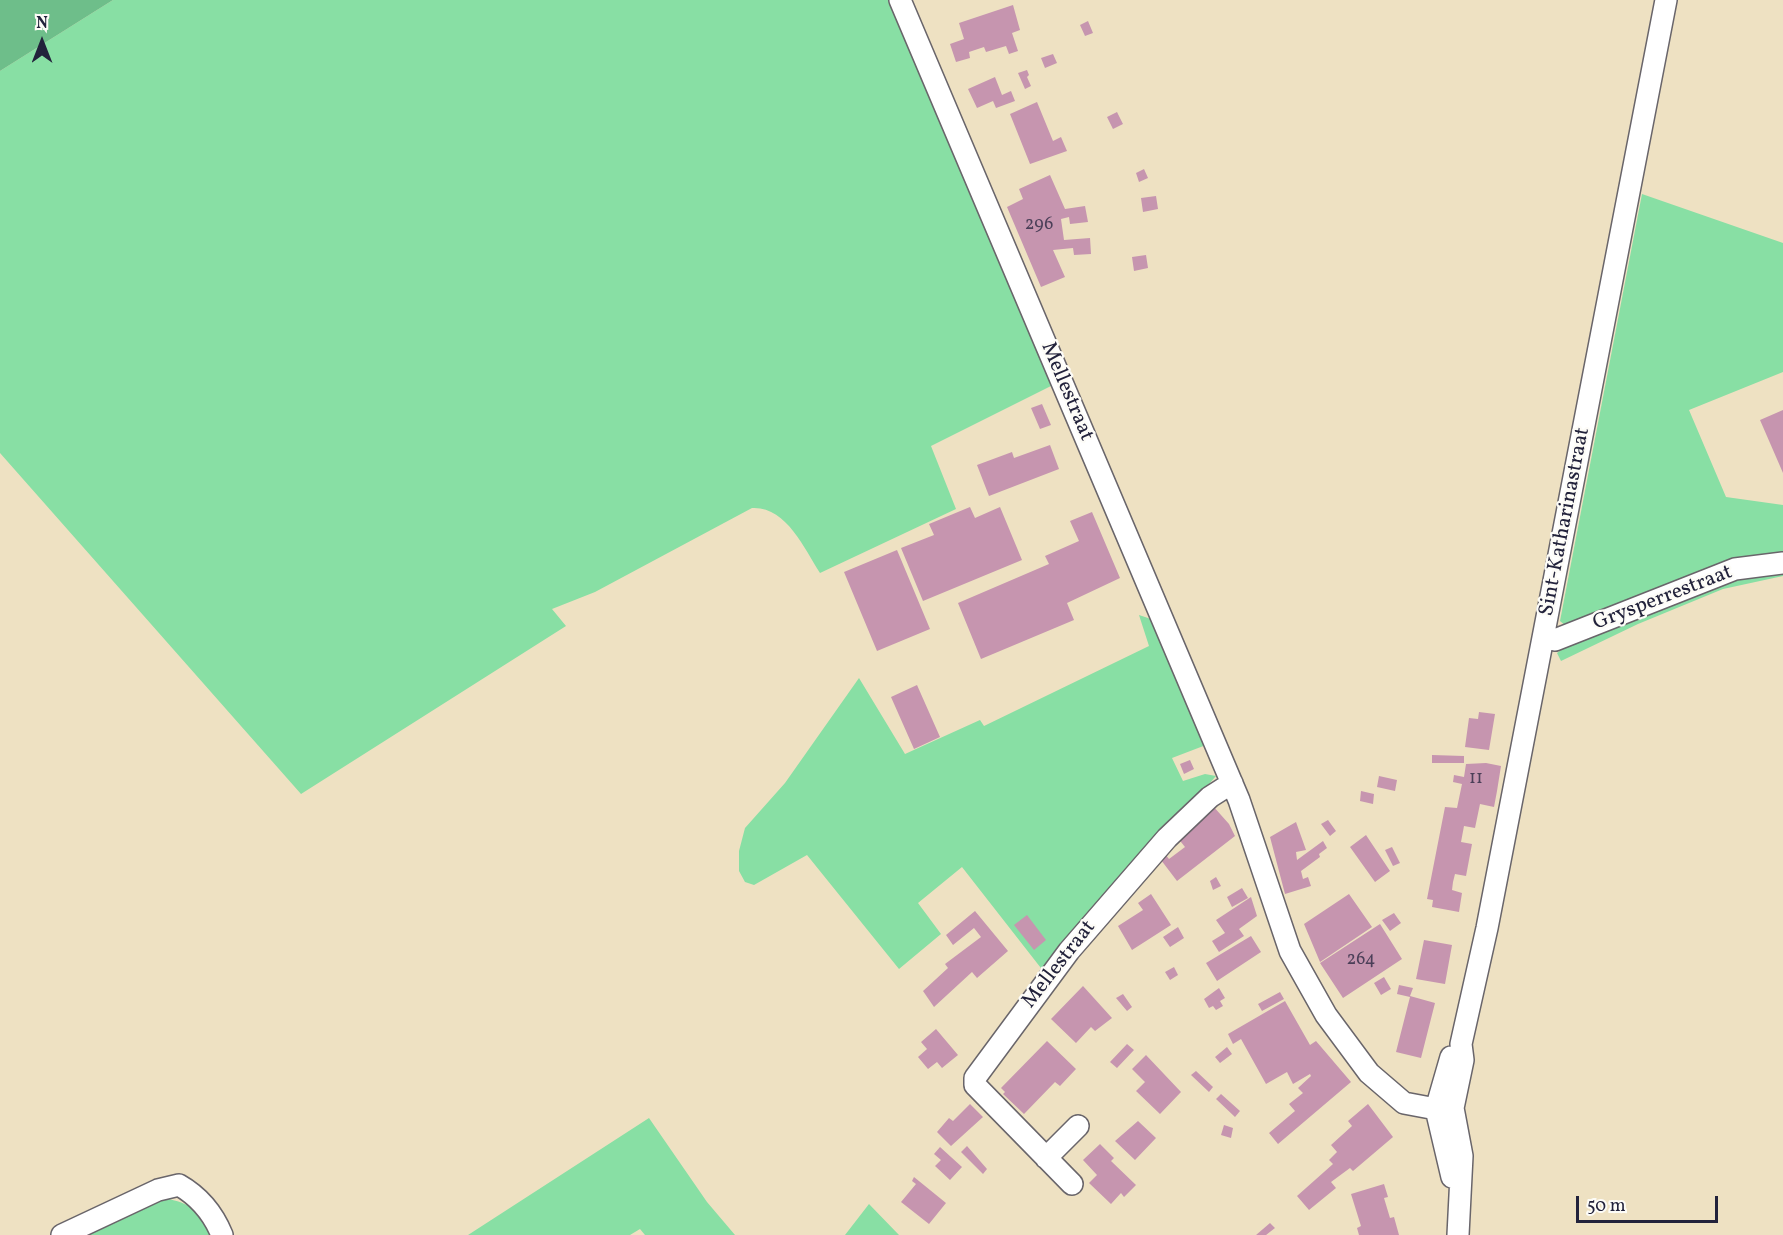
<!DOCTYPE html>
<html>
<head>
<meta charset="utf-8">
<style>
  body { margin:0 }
  #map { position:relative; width:1783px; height:1235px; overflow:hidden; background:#eee1c2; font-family:Vollkorn,serif }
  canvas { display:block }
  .north { position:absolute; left:12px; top:12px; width:60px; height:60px; -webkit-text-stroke:4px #fdfcf7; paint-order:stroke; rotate:0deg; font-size:16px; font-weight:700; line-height:24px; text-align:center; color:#22223b }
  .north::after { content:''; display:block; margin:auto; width:21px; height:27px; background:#22223b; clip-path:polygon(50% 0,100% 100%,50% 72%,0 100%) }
  .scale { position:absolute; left:1576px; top:1196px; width:142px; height:27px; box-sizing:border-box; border:3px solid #22223b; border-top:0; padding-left:8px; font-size:18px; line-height:21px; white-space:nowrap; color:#22223b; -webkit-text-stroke:4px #fdfcf7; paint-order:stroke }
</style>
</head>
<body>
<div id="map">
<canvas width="1783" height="1235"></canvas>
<div class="north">N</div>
<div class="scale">50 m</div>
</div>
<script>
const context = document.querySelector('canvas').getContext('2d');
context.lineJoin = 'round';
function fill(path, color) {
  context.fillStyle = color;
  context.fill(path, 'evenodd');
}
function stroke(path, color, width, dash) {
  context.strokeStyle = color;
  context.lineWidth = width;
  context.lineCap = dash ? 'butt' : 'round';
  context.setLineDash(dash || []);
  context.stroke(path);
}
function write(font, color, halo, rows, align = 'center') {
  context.font = font + ' Vollkorn,serif';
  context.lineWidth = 4.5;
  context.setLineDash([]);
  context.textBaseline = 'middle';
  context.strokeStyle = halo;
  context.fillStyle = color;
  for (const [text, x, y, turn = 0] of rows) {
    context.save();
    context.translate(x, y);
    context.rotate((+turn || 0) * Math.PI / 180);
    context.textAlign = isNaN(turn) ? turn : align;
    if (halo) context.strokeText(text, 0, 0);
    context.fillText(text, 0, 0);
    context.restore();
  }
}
const green = new Path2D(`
  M 113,0 L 891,0 L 1053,385 L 931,446 L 956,509 L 820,573 C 804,548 786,506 752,508 L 595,592 L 552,609 L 566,626 L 301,794 L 0,453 L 0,71 Z
  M 1642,194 L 1783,243 L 1783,372 L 1689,410 L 1726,497 L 1783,505 L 1783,554 L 1744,557 L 1567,627 L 1560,621 Z
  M 1783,568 L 1783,576 L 1723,589 L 1638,624 L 1561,661 L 1557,653 L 1569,644 L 1706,587 Z
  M 1139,615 L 1154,620 L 1206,745 L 1172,758 L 1183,781 L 1205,774 L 1216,776 L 1044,972 L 962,867 L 918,903 L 941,934 L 899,969 L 807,855 L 754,885 L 745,882 L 739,871 L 739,851 L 745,828 L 785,783 L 859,678 L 905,754 L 980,720 L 984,726 L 1149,646 Z
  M 649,1118 L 707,1202 L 735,1235 L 645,1235 L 640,1229 L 630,1235 L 468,1235 Z
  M 169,1199 C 194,1205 200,1212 210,1235 L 84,1235 L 143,1206 Z
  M 869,1204 L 899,1235 L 845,1235 Z`);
const forest = new Path2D(`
  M 0,0 L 113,0 L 0,71 Z`);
const building = new Path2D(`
  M 1013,5 L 1020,30 L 1012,33 L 1018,51 L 1009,54 L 1006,46 L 986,52 L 984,47 L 969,52 L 970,58 L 956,62 L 950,44 L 964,39 L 959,23 Z
  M 1088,21 L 1093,33 L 1085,36 L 1080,25 Z
  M 1053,54 L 1057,63 L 1045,68 L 1041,58 Z
  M 1027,70 L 1029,75 L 1027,77 L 1031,86 L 1025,89 L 1018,73 Z
  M 995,77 L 1002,95 L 1011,91 L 1015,101 L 996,108 L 993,101 L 977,108 L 968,89 Z
  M 1037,102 L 1053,141 L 1061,137 L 1067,151 L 1030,164 L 1010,114 Z
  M 1117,112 L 1123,124 L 1113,129 L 1107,117 Z
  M 1144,169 L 1148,178 L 1139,182 L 1136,173 Z
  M 1050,175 L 1065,209 L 1085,206 L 1088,222 L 1070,224 L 1069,217 L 1061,219 L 1064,240 L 1090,238 L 1091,254 L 1074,255 L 1073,248 L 1053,250 L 1065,277 L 1041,287 L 1007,207 L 1023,199 L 1019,189 Z
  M 1156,196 L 1158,209 L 1143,212 L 1141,198 Z
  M 1146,255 L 1148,268 L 1134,271 L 1132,257 Z
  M 1042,404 L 1051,425 L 1040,429 L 1031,408 Z
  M 1783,410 L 1783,473 L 1760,420 Z
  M 1050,445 L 1059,469 L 989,496 L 977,465 L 1012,452 L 1014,458 Z
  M 970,507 L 975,518 L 1000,507 L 1022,560 L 923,601 L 901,548 L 934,535 L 929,524 Z
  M 1092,512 L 1120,578 L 1067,603 L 1074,620 L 981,659 L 958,603 L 1049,564 L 1045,556 L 1079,541 L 1070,521 Z
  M 897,550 L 930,629 L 877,651 L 844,572 Z
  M 917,685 L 940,737 L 914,749 L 891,697 Z
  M 1479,712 L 1495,714 L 1489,750 L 1465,747 L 1469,718 L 1478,719 Z
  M 1432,755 L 1464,756 L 1464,763 L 1432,763 Z
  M 1190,760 L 1194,769 L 1184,774 L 1180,764 Z
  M 1486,763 L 1501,766 L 1497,791 L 1494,807 L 1480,804 L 1475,828 L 1464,826 L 1461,842 L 1472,844 L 1466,876 L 1455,874 L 1453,882 L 1452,890 L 1462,893 L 1459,912 L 1432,907 L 1433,900 L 1427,899 L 1445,807 L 1457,808 L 1462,784 L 1453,782 L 1454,775 L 1464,777 L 1466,764 Z
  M 1379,776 L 1397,780 L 1395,791 L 1377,787 Z
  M 1361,791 L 1374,794 L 1373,804 L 1360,801 Z
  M 1213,806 L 1229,824 L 1235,836 L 1177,881 L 1161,860 L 1165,854 L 1169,859 L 1185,847 L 1177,837 Z
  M 1328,820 L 1336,831 L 1330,836 L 1321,824 Z
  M 1296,822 L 1306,850 L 1296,852 L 1297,860 L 1323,841 L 1327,848 L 1319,854 L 1320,857 L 1301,871 L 1303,879 L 1308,877 L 1311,886 L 1285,894 L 1270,837 Z
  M 1366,835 L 1390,871 L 1375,882 L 1350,847 Z
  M 1392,847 L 1400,863 L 1393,866 L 1385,850 Z
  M 1216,877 L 1221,886 L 1213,890 L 1210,881 Z
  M 1242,888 L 1248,898 L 1232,907 L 1227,897 Z
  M 1151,894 L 1171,925 L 1132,950 L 1118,926 L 1143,910 L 1138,903 Z
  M 1349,894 L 1372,927 L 1320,962 L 1304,924 Z
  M 1251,897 L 1257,916 L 1239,929 L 1244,936 L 1219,952 L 1212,941 L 1225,933 L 1216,920 Z
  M 975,911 L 1008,951 L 977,978 L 972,972 L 934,1007 L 923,991 L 948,968 L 945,964 L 981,937 L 974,928 L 953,945 L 946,935 Z
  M 1394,913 L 1401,923 L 1390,931 L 1382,920 Z
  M 1027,915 L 1046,940 L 1034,950 L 1014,925 Z
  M 1380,924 L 1402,959 L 1343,998 L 1320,963 Z
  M 1178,927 L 1184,938 L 1170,947 L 1163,937 Z
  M 1251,936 L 1261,952 L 1217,981 L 1206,963 Z
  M 1424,940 L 1452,945 L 1445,984 L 1416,979 Z
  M 1174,967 L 1178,975 L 1170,980 L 1165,972 Z
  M 1384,977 L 1391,989 L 1381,995 L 1374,983 Z
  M 1399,985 L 1413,988 L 1410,996 L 1435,1003 L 1421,1058 L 1396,1052 L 1410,997 L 1397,994 Z
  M 1083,986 L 1112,1018 L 1095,1031 L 1091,1027 L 1076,1043 L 1051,1019 Z
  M 1219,988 L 1225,998 L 1220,1001 L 1223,1006 L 1216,1010 L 1213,1006 L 1209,1008 L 1204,999 Z
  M 1280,992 L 1284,999 L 1262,1011 L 1258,1004 Z
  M 1123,994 L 1132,1007 L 1127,1011 L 1116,998 Z
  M 1285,1001 L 1310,1045 L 1316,1041 L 1351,1082 L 1278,1144 L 1269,1133 L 1295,1111 L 1289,1104 L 1303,1093 L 1298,1088 L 1311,1076 L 1310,1074 L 1293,1084 L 1287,1072 L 1266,1084 L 1241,1039 L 1233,1044 L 1228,1034 Z
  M 936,1029 L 958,1055 L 942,1068 L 937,1062 L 928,1069 L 918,1057 L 927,1049 L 921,1042 Z
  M 1047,1041 L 1076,1069 L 1060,1086 L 1055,1082 L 1024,1114 L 1003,1094 L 1005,1092 L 1001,1088 Z
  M 1127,1044 L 1134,1050 L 1117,1068 L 1110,1062 Z
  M 1227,1047 L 1232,1054 L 1220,1063 L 1215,1057 Z
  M 1146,1055 L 1181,1092 L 1160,1114 L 1136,1091 L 1145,1082 L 1132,1069 Z
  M 1196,1071 L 1213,1087 L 1209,1092 L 1191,1075 Z
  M 1221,1094 L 1240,1111 L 1235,1117 L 1216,1099 Z
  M 970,1104 L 983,1117 L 951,1146 L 937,1132 L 949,1118 L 953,1121 Z
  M 1368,1104 L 1393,1137 L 1353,1171 L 1350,1168 L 1331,1182 L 1336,1188 L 1309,1210 L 1297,1196 L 1333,1164 L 1329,1160 L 1337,1152 L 1331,1145 L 1352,1126 L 1348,1121 Z
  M 1138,1121 L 1156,1138 L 1135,1160 L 1115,1141 Z
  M 1224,1125 L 1233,1128 L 1231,1138 L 1221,1135 Z
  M 1100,1144 L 1114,1158 L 1111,1161 L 1136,1185 L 1124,1197 L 1121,1193 L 1111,1204 L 1089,1183 L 1097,1175 L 1083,1160 Z
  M 967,1146 L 987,1169 L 983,1174 L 961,1152 Z
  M 940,1147 L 962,1167 L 950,1180 L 935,1166 L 941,1160 L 934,1154 Z
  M 914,1177 L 946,1203 L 929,1224 L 901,1202 L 916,1184 L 912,1181 Z
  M 1384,1184 L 1388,1197 L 1384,1198 L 1390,1218 L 1394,1217 L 1399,1235 L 1359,1235 L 1357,1228 L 1361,1226 L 1351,1194 Z
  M 1270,1223 L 1275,1228 L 1266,1235 L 1256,1235 Z`);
const minor = new Path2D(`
  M 900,0 L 1239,800 L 1290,951 L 1326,1015 L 1369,1073 L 1404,1103 L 1436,1109 L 1453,1108
  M 1544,638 L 1555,640 L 1735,569 L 1783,563
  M 1451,1057 L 1436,1109 L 1452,1177
  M 1046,1158 L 1078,1126
  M 1072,1184 L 975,1085 L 975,1078 L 1069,951 L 1167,838 L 1210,797 L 1232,783
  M 62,1235 L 158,1190 L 179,1185 C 200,1197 213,1213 222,1235
  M 1458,1235 L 1462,1156 L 1453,1108 L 1463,1060 L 1461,1044 L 1487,928 L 1666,0`);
const numberNames = [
  ["296",1039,226],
  ["11",1476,780],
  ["264",1361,961]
];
const streetNames = [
  ["Mellestraat",1066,392,67],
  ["Sint-Katharinastraat",1566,522,-79],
  ["Grysperrestraat",1663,599,-21],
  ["Mellestraat",1060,965,-52]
];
fill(green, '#88dfa4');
fill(forest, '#6ebe8a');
fill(building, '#c695af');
stroke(minor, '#69656a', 24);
stroke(minor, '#fff', 21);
write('18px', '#4b3f58', null, numberNames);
write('21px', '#22223b', '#fdfcf7', streetNames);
</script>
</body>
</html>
